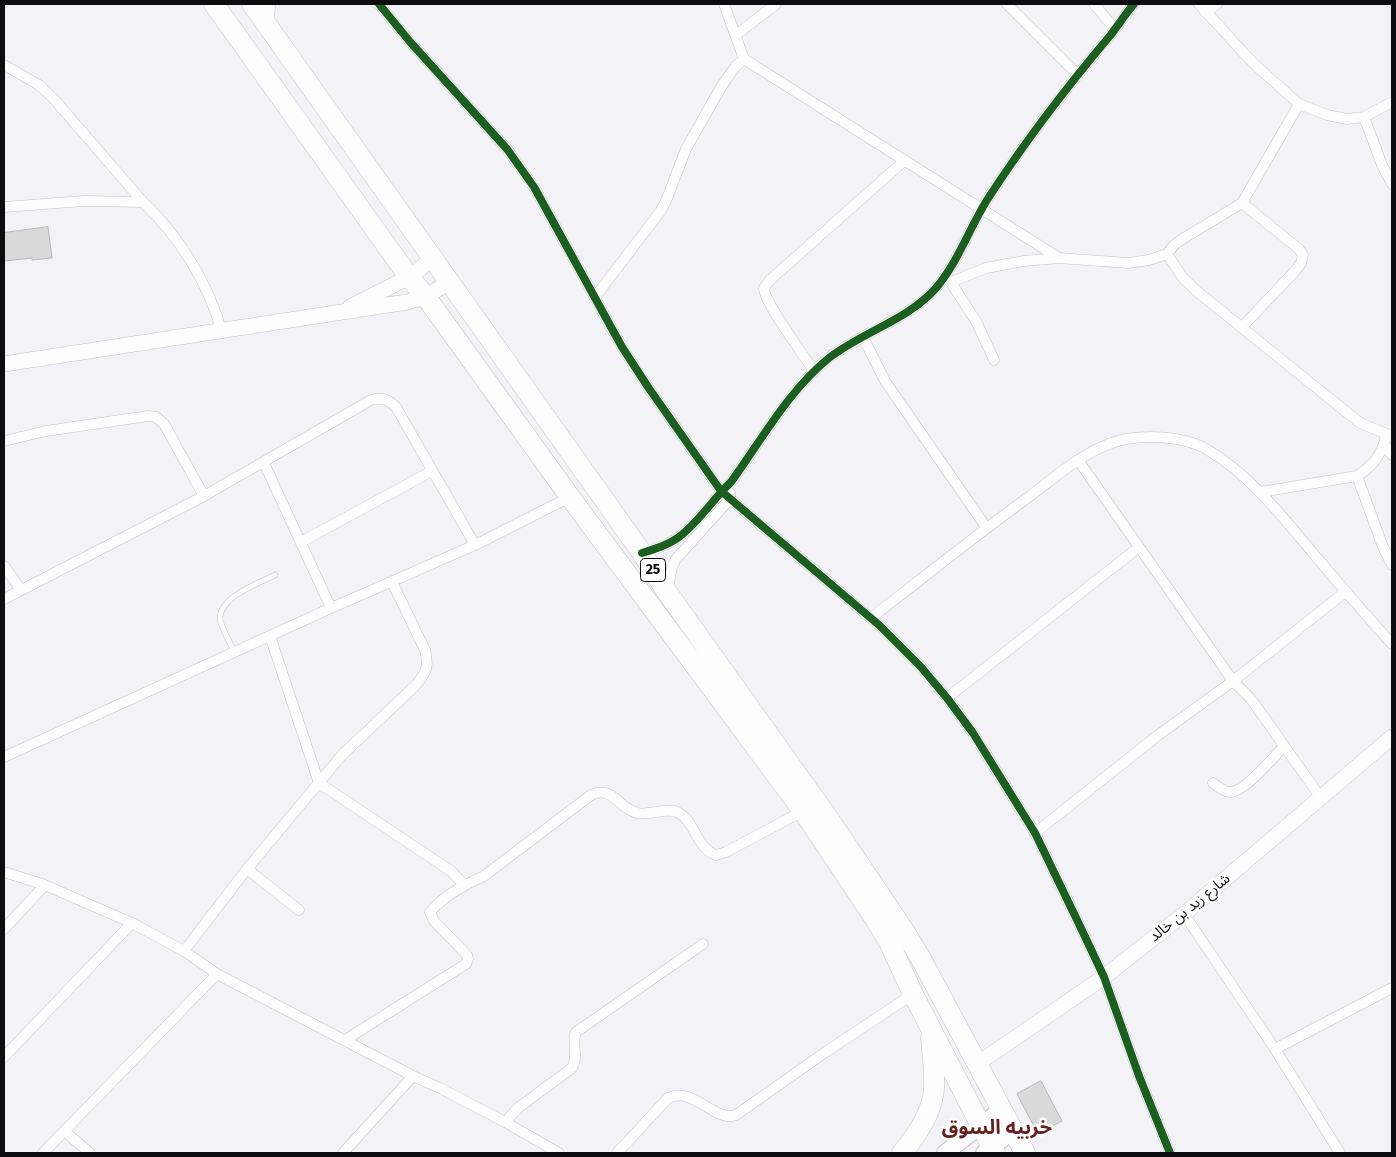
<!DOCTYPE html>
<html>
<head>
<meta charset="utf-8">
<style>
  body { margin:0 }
  #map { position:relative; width:1396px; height:1157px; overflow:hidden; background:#f3f3f7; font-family:"Fira Sans",sans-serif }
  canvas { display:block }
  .frame { position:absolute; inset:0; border:5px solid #0d0d0f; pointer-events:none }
</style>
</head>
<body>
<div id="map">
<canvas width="1396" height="1157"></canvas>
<div class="frame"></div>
</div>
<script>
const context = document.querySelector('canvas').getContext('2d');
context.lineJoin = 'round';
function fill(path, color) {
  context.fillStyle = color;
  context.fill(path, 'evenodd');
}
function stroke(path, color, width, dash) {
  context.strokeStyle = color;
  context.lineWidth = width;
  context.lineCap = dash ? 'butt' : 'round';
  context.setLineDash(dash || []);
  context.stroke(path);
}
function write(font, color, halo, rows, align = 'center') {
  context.font = font + ' "Fira Sans","Noto Sans Arabic",sans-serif';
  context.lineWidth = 5;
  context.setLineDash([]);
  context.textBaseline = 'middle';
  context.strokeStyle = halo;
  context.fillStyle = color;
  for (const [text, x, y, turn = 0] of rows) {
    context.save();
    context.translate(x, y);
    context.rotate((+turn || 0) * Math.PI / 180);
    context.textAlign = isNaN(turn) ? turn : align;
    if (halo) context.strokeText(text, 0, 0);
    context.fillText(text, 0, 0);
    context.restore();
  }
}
const building = new Path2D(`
  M 48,227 L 52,258 L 32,260 L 32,258 L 4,261 L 4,233 Z
  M 1041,1081 L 1062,1121 L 1038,1134 L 1017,1094 Z`);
const lane = new Path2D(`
  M 234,652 C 231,644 221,627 220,619 C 219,597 259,583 275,575`);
const street = new Path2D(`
  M 379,4 L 411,43 L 507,149 L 534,187 L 622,347 L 648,387 L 721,491 L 879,625 L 921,667 L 947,698 L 973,733 L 1035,833 L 1079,924 L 1104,977 L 1139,1076 L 1170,1153
  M 724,4 L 744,59 L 1059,258
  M 1007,4 L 1077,74
  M 1094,4 L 1115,29
  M 1199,4 L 1253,63 L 1299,104 L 1327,115 L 1347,119 L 1364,117 L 1392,102
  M 1205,12 L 1217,4
  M 269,24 L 270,4
  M 736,35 L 776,4
  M 4,65 L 39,85 L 53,98 L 143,202
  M 1364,117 L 1382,165 L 1392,184
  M 4,207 L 84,201 L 143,202 C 180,237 208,283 222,332
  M 1167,254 L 1183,278 L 1199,293 L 1360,423 L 1392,436
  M 948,278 L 977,323 L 994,360
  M 951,282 L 986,268 L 1024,261 L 1059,258 L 1128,263 L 1149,260 L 1167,254 L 1174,245 L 1184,238 L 1242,203 L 1299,104
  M 595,297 L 660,212 L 666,201 L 686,149 L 721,87 L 735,67 L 744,59
  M 1242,327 L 1296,270 L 1301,263 L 1303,255 L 1299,249 L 1242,203
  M 863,337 L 885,381 L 986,527
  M 814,371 C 804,355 764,303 764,288 L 770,280 L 904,161
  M 1385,439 L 1384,444 L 1392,455
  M 4,441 L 46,431 L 148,416 L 156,417 L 164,424 L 204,496
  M 1078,460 L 1233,681 L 1251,699 L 1321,798
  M 264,463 L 331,608
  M 1357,476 L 1383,547 L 1392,565
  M 1261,492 L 1357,476 C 1371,467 1378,459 1384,444
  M 301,542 L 432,471
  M 642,553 C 655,549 668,545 679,537 C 699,522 713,499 731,482 C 761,441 788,391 829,358 C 862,332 908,320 936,288 C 958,262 969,229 987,200 C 1024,143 1065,89 1109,37 C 1118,26 1125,14 1134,4
  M 4,566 L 21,590
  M 667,592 L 672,567 L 676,559 L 730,499 L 730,493
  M 4,599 L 204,496 L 371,400 C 382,397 388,399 396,407 L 475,545
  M 871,618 C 924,577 976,535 1030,496 C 1055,477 1080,455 1109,444 C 1136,433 1183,435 1208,450 C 1251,476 1281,515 1313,553 C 1339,584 1365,614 1392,644
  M 270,636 L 319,783 L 451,871 L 464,885
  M 947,698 L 1139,547
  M 4,757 L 331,608 L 475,545 L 570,497
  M 1213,783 C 1217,786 1224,792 1230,792 C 1245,792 1274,757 1284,746
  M 1035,833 L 1157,736 L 1233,681 L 1345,592
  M 247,869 L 299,910
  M 4,872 L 45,885 L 132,923 L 184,951 L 217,974 L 413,1076 L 440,1088 L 505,1122 L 559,1153
  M 1184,914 L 1275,1049 L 1340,1153
  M 4,929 L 45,885
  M 184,951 L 247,869 L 342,755 L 416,685 C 427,671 429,667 425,650 L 392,582
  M 345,1040 L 466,964 L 468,959 L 467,955 L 434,921 L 430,912 C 445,895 464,885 484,876 L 591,795 C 614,785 618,809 638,813 C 651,816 668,806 679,813 C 695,822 697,849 716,855 L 726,852 L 803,811
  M 1275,1049 L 1392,988
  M 4,1057 L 132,923
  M 505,1122 L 518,1108 L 572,1068 C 579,1056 571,1044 576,1032 L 703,944
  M 64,1131 L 90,1153
  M 43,1153 L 217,974
  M 343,1153 L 413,1076
  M 617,1153 L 668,1098 C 694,1086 715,1123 736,1115 L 827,1051 L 913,994`);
const secondary = new Path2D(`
  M 350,307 L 409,277 L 434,258
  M 4,364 L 407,302 L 426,297 L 450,281
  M 977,1064 L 1104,977 L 1184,914 L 1392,737`);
const primary = new Path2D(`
  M 945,1153 L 1001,1110
  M 984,1153 L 1013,1131`);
const highway = new Path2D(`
  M 214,4 L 409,277 L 426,297 L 570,497 L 803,811 L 875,919 L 889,942 L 913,994 L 995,1153
  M 252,4 L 642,553 L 667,592 L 829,819 L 903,929 L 920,957 L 1025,1153
  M 902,1153 C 917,1135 933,1112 934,1088 C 935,1071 932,1054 931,1037`);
const cycleway = new Path2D(`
  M 379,4 L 411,43 L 507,149 L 534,187 L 622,347 L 648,387 L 721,491 L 879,625 L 921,667 L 947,698 L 973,733 L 1035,833 L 1079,924 L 1104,977 L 1139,1076 L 1170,1153
  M 642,553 C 655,549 668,545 679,537 C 699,522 713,499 731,482 C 761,441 788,391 829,358 C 862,332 908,320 936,288 C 958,262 969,229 987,200 C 1024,143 1065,89 1109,37 C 1118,26 1125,14 1134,4`);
const shields = [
  [653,570,25]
];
const shieldNames = [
  ["25",653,570]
];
const streetNames = [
  ["شارع زيد بن خالد",1190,908,-39]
];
const districtNames = [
  ["خربیه السوق",997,1128]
];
fill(building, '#d9d9da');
stroke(building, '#b7b6b7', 1);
stroke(lane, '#c3c3c6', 6);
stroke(street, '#c3c3c6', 11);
stroke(secondary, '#c3c3c6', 16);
stroke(primary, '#c3c3c6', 18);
stroke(highway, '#c3c3c6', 21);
stroke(lane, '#fdfdfe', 5);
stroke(street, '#fdfdfe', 10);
stroke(secondary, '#fdfdfe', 15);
stroke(primary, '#fdfdfe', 16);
stroke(highway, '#fdfdfe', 20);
stroke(cycleway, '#1b5e20', 8);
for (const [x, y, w] of shields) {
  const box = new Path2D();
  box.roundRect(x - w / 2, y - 11.5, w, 23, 4);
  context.fillStyle = '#fff';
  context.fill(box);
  stroke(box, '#0d0d0f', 1);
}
write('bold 14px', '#0d0d0f', null, shieldNames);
write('15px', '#0d0d0f', '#fff', streetNames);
write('bold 20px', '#65201f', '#fff', districtNames);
</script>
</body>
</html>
